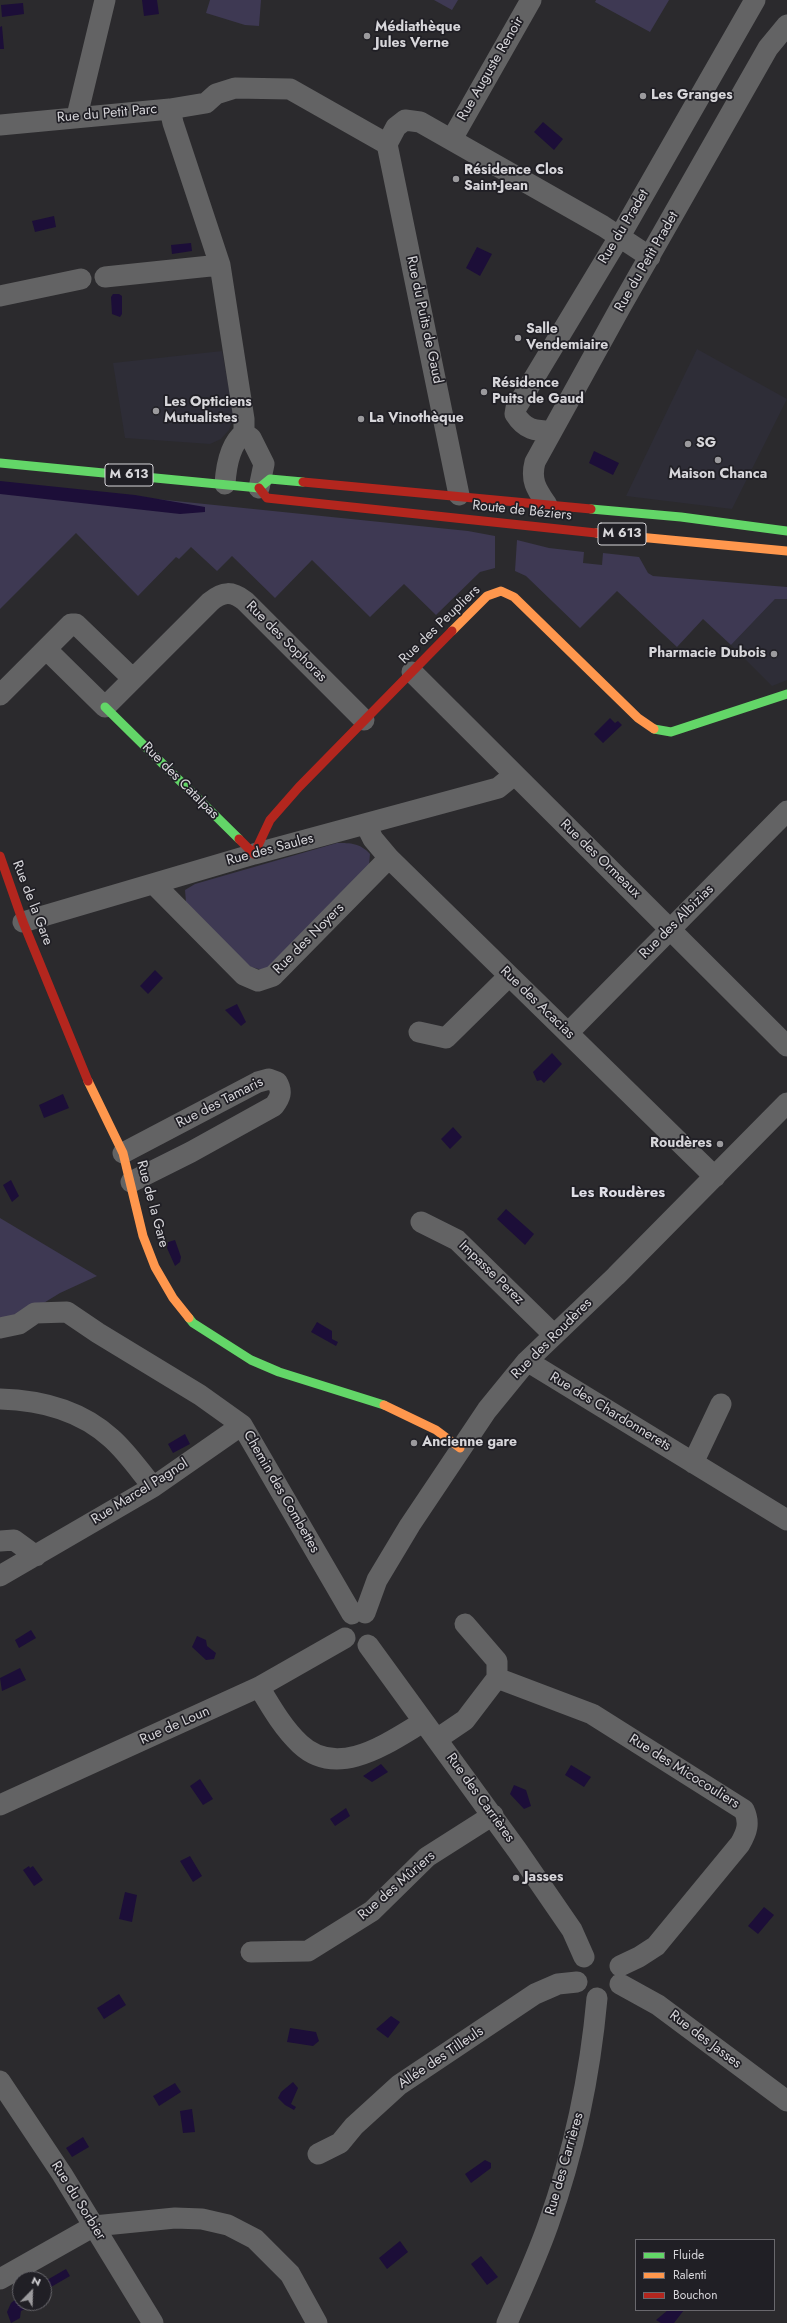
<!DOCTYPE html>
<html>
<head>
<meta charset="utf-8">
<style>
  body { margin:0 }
  #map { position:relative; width:787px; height:2323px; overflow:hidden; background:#2b2a2d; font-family:Jost,sans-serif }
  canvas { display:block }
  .legend { position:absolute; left:635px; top:2239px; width:140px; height:72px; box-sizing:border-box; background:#201f25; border:1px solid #69686d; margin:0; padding:5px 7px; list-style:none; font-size:12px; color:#d7d6da }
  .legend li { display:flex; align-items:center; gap:8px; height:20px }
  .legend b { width:20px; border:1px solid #69686d }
  .north { position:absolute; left:12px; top:2271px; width:40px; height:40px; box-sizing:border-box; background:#201f25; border:1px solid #69686d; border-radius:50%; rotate:23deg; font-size:11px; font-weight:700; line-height:16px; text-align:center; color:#d7d6da }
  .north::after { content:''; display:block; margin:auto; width:14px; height:18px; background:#9b9a9d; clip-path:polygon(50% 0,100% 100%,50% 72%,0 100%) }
</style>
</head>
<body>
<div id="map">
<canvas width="787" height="2323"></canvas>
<ul class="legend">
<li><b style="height:5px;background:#63d668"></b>Fluide</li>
<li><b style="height:5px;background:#ff974d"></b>Ralenti</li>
<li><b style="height:5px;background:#b3261e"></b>Bouchon</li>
</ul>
<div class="north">N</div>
</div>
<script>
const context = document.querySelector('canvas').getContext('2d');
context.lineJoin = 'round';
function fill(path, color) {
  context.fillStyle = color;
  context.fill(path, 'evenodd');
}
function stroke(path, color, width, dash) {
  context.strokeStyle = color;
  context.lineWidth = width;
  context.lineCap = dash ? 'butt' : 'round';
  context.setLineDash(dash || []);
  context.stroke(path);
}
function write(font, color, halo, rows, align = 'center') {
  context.font = font + ' Jost,sans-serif';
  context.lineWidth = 3.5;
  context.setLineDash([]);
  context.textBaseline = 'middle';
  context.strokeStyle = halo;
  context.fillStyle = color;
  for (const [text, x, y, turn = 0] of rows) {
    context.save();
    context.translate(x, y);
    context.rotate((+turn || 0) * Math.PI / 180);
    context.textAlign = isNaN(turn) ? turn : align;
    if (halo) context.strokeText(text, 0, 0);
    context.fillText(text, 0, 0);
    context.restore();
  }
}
const built = new Path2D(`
  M 697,349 L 787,399 L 732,509 L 626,496 Z
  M 222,351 L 234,416 L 229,430 L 221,439 L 210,444 L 125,438 L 113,363 Z
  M 775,599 L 787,599 L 787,680 L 772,686 L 731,645 Z`);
const green = new Path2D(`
  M 210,0 L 261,0 L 259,26 L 245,25 L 206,13 Z
  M 434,0 L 458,0 L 452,10 Z
  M 596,0 L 669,0 L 650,32 L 595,2 Z
  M 0,483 L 468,531 L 495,536 L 495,568 L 480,572 L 436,615 L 404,584 L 370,617 L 312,560 L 275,598 L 232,556 L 217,571 L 191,547 L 179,559 L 176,557 L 138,596 L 76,533 L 0,609 Z
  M 517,540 L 549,548 L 584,552 L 583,563 L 602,565 L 603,553 L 639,557 L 648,573 L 653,576 L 787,587 L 787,599 L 775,599 L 731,645 L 703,619 L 677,647 L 617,591 L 580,628 L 526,576 L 515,571 Z
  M 337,843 C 351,843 360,843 370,854 L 369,865 L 268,969 L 262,970 L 248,966 L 186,902 L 185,890 L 195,884 Z
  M 0,1218 L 97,1276 L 60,1293 L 11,1323 L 0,1321 Z`);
const water = new Path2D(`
  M 142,0 L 157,0 L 159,14 L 144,16 Z
  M 23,3 L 24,14 L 2,17 L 1,5 Z
  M 2,26 L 4,49 L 0,49 L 0,27 Z
  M 543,122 L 563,139 L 554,150 L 534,132 Z
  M 54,216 L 56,227 L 35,232 L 32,221 Z
  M 191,243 L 192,251 L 172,254 L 171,245 Z
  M 477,247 L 492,254 L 480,276 L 466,268 Z
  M 113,294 L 119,294 L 122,296 L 122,314 L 120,317 L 112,314 L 111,297 Z
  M 594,451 L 619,463 L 613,475 L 589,463 Z
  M 0,481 L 135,495 L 205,507 L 205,512 L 180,514 L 0,494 Z
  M 610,718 L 615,723 L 618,721 L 622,725 L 603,743 L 594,734 Z
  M 155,970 L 163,978 L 148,994 L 140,986 Z
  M 237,1004 L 246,1022 L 241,1026 L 225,1010 Z
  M 552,1053 L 562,1064 L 544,1083 L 541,1080 L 537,1081 L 533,1072 Z
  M 63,1094 L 69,1108 L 44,1118 L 39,1105 Z
  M 453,1127 L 462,1137 L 450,1149 L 441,1139 Z
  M 11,1180 L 19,1196 L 12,1202 L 3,1185 Z
  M 506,1209 L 534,1234 L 525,1245 L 497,1219 Z
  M 175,1240 L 181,1257 L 180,1262 L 175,1266 L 167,1248 L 168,1242 Z
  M 317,1322 L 332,1331 L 332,1339 L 338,1342 L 336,1346 L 311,1332 Z
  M 185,1434 L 190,1444 L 173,1453 L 168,1444 Z
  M 31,1630 L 36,1638 L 19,1648 L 15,1640 Z
  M 197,1636 L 206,1640 L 207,1646 L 216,1653 L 214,1659 L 206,1660 L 192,1647 Z
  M 20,1668 L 26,1680 L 2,1691 L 0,1678 Z
  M 381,1764 L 388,1772 L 372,1782 L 363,1776 Z
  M 571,1765 L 591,1777 L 584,1787 L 565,1775 Z
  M 200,1779 L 213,1799 L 203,1805 L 190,1786 Z
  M 514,1785 L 526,1790 L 531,1806 L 524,1809 L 510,1794 Z
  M 346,1808 L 350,1816 L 335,1826 L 330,1819 Z
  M 190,1856 L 202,1876 L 193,1882 L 180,1861 Z
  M 29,1866 L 30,1868 L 33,1866 L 43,1880 L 34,1886 L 23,1870 Z
  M 125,1892 L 137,1895 L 132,1922 L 119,1919 Z
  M 764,1907 L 774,1915 L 758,1934 L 748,1926 Z
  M 119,1994 L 126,2005 L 104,2019 L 97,2008 Z
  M 391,2016 L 400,2022 L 388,2038 L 376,2029 Z
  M 290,2028 L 316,2032 L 319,2041 L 313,2046 L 287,2042 Z
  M 293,2082 L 298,2088 L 291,2104 L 296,2107 L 294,2110 L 285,2105 L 278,2098 L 281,2092 Z
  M 175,2083 L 181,2092 L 159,2106 L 153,2096 Z
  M 192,2109 L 195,2132 L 183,2133 L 180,2111 Z
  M 83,2137 L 89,2147 L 72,2157 L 66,2148 Z
  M 485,2160 L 491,2163 L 491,2168 L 471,2183 L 465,2174 Z
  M 400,2241 L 408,2252 L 387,2269 L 379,2258 Z
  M 481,2256 L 498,2277 L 487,2285 L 471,2264 Z
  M 66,2269 L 70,2276 L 51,2287 L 47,2280 Z
  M 20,2296 L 20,2303 L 27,2303 L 27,2308 L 21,2311 L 20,2318 L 11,2323 L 7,2312 L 11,2303 Z
  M 668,2310 L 684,2310 L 674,2323 L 661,2323 L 656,2320 Z`);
const street = new Path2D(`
  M 170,109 L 173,123 L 220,265 L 244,419 L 244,433 C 230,444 226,468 225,484
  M 77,116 L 105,0
  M 0,125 L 170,109 L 206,103 L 216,94 L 235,88 L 290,89 L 387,144
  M 452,139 L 531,0
  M 387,144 L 459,495
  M 387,144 L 396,127 L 405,120 L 420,122 L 603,226 L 650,257
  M 105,277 L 220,265
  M 0,296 L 81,279
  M 552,431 C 535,431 525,430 515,414 L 516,408 L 624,229 L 755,0
  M 244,433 L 251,438 L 264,464 L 259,488
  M 547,505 C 537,490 530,481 535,462 L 620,308 L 768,48 L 787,25
  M 412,672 L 787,1046
  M 133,679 L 210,602 C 223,591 232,591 245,601 L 364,720
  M 0,695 L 71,624 L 76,624 L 133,679 L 105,707 L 46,649
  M 366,825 L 373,839 L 389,858 L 715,1177
  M 154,884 L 244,975 L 258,981 L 273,976 L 389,858
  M 23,922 L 254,854 L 498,788 L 514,775
  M 419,1032 L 446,1038 L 509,976
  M 568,1033 L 787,811
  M 123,1153 L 258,1082 L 269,1079 L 277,1082 C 283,1092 280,1098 274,1106 L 191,1152 L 131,1182
  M 421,1222 L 457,1240 L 554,1335
  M 0,1328 L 19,1324 L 35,1313 L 67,1312 L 98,1333 L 200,1395 L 242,1425 L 352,1614
  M 527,1361 L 787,1520
  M 0,1399 C 40,1400 80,1410 111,1438 C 127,1452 139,1470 153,1487
  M 693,1463 L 721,1404
  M 0,1541 L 14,1540 L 36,1556
  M 0,1576 L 153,1487 L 242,1425
  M 365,1613 L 377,1580 L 410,1525 L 487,1410 L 527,1361 L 616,1276 L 787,1103
  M 465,1624 L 497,1661 L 497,1678
  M 368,1645 L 517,1850 L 572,1930 L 584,1957
  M 259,1687 C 271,1707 283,1728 300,1744 C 338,1780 389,1742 423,1722
  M 437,1739 L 465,1720 L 497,1678 L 592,1714 L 744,1810 C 750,1823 747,1832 740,1844 L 656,1946 L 639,1957 L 620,1966
  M 0,1805 L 259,1687 L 345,1638
  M 251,1952 L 308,1951 L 372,1911 L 427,1857 L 493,1815
  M 620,1984 L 658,2005 L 787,2101
  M 0,2081 L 62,2174 L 153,2323
  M 318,2154 L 340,2143 L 354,2126 L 399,2085 L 535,1994 L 558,1984 L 577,1982
  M 0,2279 L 94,2226 L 175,2218 L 202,2219 L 228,2225 L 255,2239 L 290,2274 L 317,2323
  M 507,2323 C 521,2291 536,2259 548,2225 C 574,2152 590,2076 597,1998`);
const fast = new Path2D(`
  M 0,463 L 259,488 L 270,479 L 303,482
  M 591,509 L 681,517 L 787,531
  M 105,707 L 239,839
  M 654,729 L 671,732 L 787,694
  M 189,1318 L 193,1323 L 251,1360 L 279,1372 L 384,1405`);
const slow = new Path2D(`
  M 596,533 L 787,551
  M 452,631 L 487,596 L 501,591 L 514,597 L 638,718 L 654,729
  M 88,1081 L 123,1153 L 143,1236 L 155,1267 L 173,1298 L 189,1318
  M 384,1405 L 436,1430 L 460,1448`);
const jam = new Path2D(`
  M 303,482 L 591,509
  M 259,488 L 267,498 L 596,533
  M 239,839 L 254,854 L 270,820 L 299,787 L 452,631
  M 0,856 L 23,922 L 88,1081`);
const markers = [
  [367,36,4,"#9b9a9d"],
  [643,96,4,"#9b9a9d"],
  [456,179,4,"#9b9a9d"],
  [518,338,4,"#9b9a9d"],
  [484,392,4,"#9b9a9d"],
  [156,411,4,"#9b9a9d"],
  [361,419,4,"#9b9a9d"],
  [688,444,4,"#9b9a9d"],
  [718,460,4,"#9b9a9d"],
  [774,654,4,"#9b9a9d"],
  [720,1144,4,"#9b9a9d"],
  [414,1443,4,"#9b9a9d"],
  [516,1878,4,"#9b9a9d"]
];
const shields = [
  [129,475,48],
  [622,534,48]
];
const shieldNames = [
  ["M 613",129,475],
  ["M 613",622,534]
];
const poiNames = [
  ["Médiathèque",375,28],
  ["Jules Verne",375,44],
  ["Les Granges",651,96],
  ["Résidence Clos",464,171],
  ["Saint-Jean",464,187],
  ["Salle",526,330],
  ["Vendemiaire",526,346],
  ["Résidence",492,384],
  ["Puits de Gaud",492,400],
  ["Les Opticiens",164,403],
  ["Mutualistes",164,419],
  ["La Vinothèque",369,419],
  ["SG",696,444],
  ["Maison Chanca",718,475,"center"],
  ["Pharmacie Dubois",766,654,"right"],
  ["Roudères",712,1144,"right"],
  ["Ancienne gare",422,1443],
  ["Jasses",524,1878]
];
const streetNames = [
  ["Rue Auguste Renoir",491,69,-60],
  ["Rue du Petit Parc",107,114,-5],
  ["Rue du Pradet",624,227,-59],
  ["Rue du Petit Pradet",647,262,-60],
  ["Rue du Puits de Gaud",424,320,78],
  ["Route de Béziers",522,511,6],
  ["Rue des Peupliers",440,625,-44],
  ["Rue des Sophoras",286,642,45],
  ["Rue des Catalpas",180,781,45],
  ["Rue des Saules",270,850,-15],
  ["Rue des Ormeaux",600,859,44],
  ["Rue de la Gare",32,903,69],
  ["Rue des Albizias",677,922,-45],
  ["Rue des Noyers",309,939,-45],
  ["Rue des Acacias",537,1003,44],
  ["Rue des Tamaris",220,1103,-27],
  ["Rue de la Gare",152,1204,75],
  ["Impasse Perez",491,1273,44],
  ["Rue des Roudères",552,1339,-45],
  ["Rue des Chardonnerets",610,1412,31],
  ["Rue Marcel Pagnol",140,1492,-32],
  ["Chemin des Combettes",281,1492,60],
  ["Rue de Loun",175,1726,-24],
  ["Rue des Micocouliers",684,1772,32],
  ["Rue des Carrières",480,1798,54],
  ["Rue des Mûriers",397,1886,-41],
  ["Rue des Jasses",705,2040,37],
  ["Allée des Tilleuls",441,2058,-34],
  ["Rue des Carrières",565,2164,-74],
  ["Rue du Sorbier",78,2201,58]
];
const neighbourhoodNames = [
  ["Les Roudères",618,1193]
];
fill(built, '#2e2d37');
fill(green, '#3e3953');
fill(water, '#1c0e38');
stroke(street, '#636364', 21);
stroke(fast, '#63d668', 9);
stroke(slow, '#ff974d', 9);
stroke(jam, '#b3261e', 9);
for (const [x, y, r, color] of markers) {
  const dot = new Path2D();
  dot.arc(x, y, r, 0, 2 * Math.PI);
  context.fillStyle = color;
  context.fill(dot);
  stroke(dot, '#201f25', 1.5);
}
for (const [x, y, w] of shields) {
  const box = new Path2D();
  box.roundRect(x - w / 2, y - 11, w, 22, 3);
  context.fillStyle = '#201f25';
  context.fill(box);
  stroke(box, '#d7d6da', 1);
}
write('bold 13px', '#d7d6da', null, shieldNames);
write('bold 14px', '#d7d6da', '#201f25', poiNames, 'left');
write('14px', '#d7d6da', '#201f25', streetNames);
write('bold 15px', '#e0dfe7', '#201f25', neighbourhoodNames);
</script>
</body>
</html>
